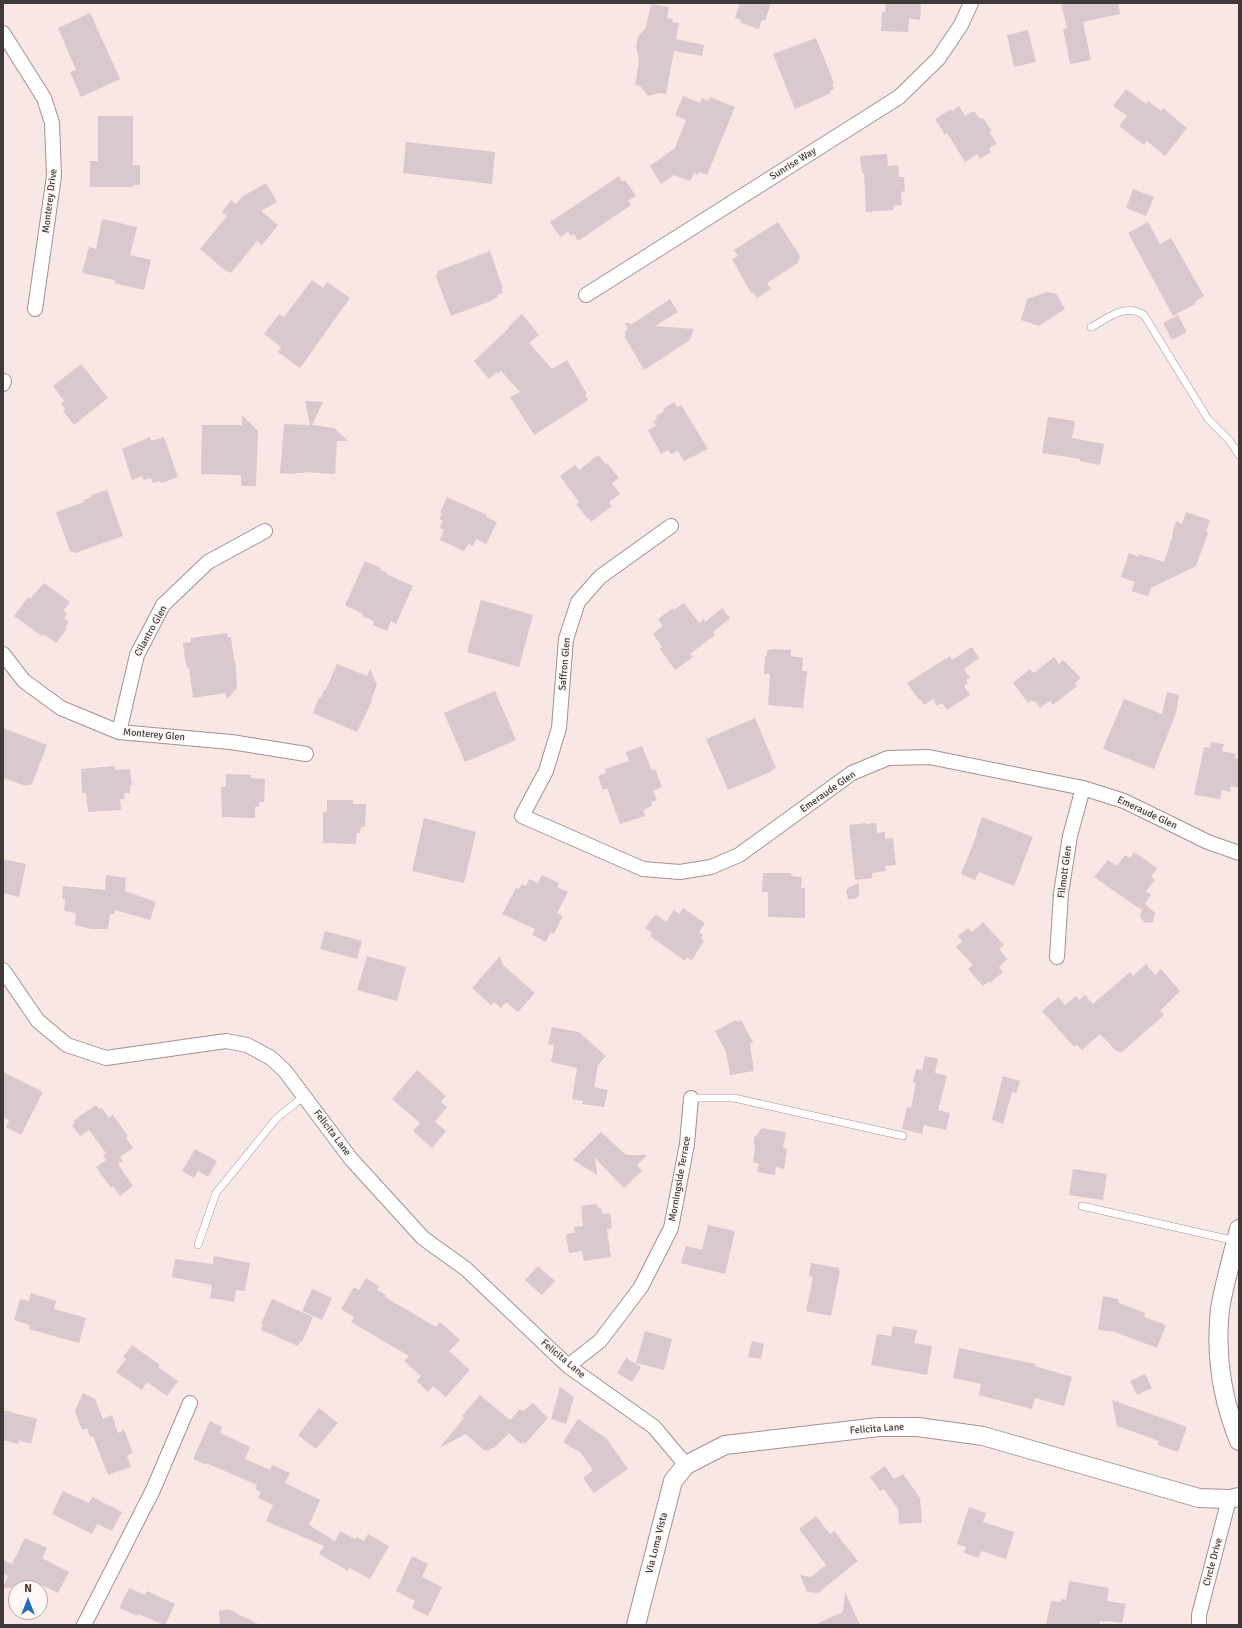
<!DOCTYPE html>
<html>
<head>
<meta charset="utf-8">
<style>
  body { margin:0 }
  #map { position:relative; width:1242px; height:1628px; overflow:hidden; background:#f8e7e5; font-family:Signika,sans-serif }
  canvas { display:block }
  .frame { position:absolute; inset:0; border:4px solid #403939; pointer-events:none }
  .north { position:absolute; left:8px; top:1580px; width:40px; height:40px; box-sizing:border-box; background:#fef7f6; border:1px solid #b2abaa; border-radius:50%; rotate:0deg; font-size:11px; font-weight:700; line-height:16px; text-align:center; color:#403939 }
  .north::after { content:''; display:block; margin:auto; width:14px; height:18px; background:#206cbb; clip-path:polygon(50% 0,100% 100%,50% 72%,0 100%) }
</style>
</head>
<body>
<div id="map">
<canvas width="1242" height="1628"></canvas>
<div class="frame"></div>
<div class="north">N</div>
</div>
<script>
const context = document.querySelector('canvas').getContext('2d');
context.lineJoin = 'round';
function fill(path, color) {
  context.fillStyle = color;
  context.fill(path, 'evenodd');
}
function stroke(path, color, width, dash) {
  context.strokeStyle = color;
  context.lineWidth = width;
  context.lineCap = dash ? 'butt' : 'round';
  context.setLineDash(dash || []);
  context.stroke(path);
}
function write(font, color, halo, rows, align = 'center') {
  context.font = font + ' Signika,sans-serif';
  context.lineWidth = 3;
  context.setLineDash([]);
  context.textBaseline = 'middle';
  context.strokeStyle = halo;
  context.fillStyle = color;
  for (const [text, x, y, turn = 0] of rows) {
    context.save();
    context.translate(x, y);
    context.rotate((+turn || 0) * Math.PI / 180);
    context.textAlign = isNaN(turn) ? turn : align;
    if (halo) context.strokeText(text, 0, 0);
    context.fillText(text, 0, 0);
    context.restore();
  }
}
const building = new Path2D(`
  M 740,3 L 771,3 L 765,21 L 762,20 L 759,29 L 741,23 L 741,20 L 735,18 Z
  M 886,3 L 921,3 L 920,20 L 909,19 L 908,32 L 881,31 L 882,12 L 885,12 Z
  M 1061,3 L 1118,3 L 1120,14 L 1083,22 L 1091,60 L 1070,64 L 1063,29 L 1067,28 Z
  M 651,4 L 669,7 L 667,18 L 673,19 L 672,22 L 679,23 L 676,39 L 704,45 L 702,56 L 674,51 L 666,94 L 659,93 L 648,96 L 640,86 L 635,85 L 639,61 L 636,45 L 638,37 L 646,27 Z
  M 90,13 L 120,79 L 81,97 L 70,72 L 76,70 L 58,28 Z
  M 1028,30 L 1036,62 L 1014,67 L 1007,35 Z
  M 816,38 L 834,83 L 832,84 L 834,89 L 830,91 L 831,93 L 795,109 L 773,54 Z
  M 1126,89 L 1146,104 L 1148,101 L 1161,111 L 1163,108 L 1187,128 L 1165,156 L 1147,141 L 1144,145 L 1119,126 L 1127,116 L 1113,106 Z
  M 683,96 L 700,103 L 702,98 L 708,101 L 710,97 L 735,107 L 707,175 L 699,172 L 698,175 L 694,173 L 690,181 L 674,175 L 661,184 L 650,166 L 675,148 L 686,120 L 675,115 Z
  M 959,106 L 965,116 L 974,111 L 980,119 L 983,118 L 992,131 L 989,132 L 997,144 L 989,148 L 991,152 L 980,159 L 977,154 L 965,162 L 947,133 L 945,135 L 935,119 L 951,109 L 952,111 Z
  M 98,116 L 133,116 L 133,165 L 140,165 L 140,185 L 133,185 L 133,187 L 90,187 L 90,161 L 98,161 Z
  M 406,142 L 495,152 L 492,184 L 403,173 Z
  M 887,154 L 888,166 L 898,165 L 899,177 L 904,177 L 905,191 L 901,192 L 902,205 L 893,206 L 893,210 L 866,212 L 864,173 L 862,173 L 860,156 Z
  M 619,176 L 622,182 L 625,180 L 636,196 L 628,201 L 631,205 L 578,241 L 574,234 L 571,236 L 568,232 L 560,237 L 550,222 Z
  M 266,183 L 277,202 L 261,211 L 278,225 L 262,245 L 257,241 L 231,273 L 228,271 L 227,272 L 200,249 L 227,216 L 222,212 L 231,200 L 236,204 L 243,196 Z
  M 1133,189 L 1154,197 L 1146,216 L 1126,208 Z
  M 102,219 L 137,227 L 130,255 L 151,260 L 144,290 L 114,283 L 115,280 L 82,273 L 89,247 L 96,249 Z
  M 778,222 L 800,256 L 798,263 L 767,283 L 771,289 L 757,298 L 753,292 L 751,293 L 732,259 L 738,256 L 734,250 Z
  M 1148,222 L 1160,244 L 1171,238 L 1204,296 L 1196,301 L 1195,304 L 1173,316 L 1128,233 Z
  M 490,251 L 503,289 L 501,289 L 503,293 L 497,295 L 498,297 L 493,299 L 493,300 L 451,316 L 436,277 L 438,271 Z
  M 312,280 L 323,288 L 327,282 L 350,298 L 300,368 L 278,352 L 281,347 L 264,334 L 279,314 L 284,317 Z
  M 1047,292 L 1054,293 L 1057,295 L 1065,309 L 1039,326 L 1021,320 L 1027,299 Z
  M 670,299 L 678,312 L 655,326 L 694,329 L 690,340 L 644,370 L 624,336 L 626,335 L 624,332 L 628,329 L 625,323 L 632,324 Z
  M 522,314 L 539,335 L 529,343 L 552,369 L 567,360 L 587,394 L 585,395 L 588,400 L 584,403 L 534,435 L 510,397 L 520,392 L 501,371 L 498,374 L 497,372 L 489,379 L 474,361 L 509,328 L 508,327 Z
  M 1178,315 L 1187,332 L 1172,340 L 1163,323 Z
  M 81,364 L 108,398 L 74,425 L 63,411 L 65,409 L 61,404 L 64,401 L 53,386 Z
  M 305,401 L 323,402 L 312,425 L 334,428 L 348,441 L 337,441 L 335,474 L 305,472 L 305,473 L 296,473 L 296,474 L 280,473 L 284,424 L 310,425 Z
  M 674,402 L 677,407 L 681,405 L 708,449 L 684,461 L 678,451 L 671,454 L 668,450 L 661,454 L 648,430 L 656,426 L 653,421 L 657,419 L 656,416 L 664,411 L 663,409 Z
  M 242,415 L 258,431 L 256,486 L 241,486 L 241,475 L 201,474 L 202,425 L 242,425 Z
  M 1048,417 L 1075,421 L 1072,438 L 1104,444 L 1100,465 L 1080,461 L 1080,459 L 1042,453 Z
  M 150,437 L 151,441 L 164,437 L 178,477 L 161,483 L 160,481 L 153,483 L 151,478 L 144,480 L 142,476 L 132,480 L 122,449 Z
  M 598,455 L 606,464 L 607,463 L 619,478 L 612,483 L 620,494 L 609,502 L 612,506 L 591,522 L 589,518 L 588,519 L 576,504 L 579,502 L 560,476 L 575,465 L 579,470 Z
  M 107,490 L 123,536 L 75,553 L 70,551 L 56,512 L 84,502 L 84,500 L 92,497 L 91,495 Z
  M 447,497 L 487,515 L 486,517 L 497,522 L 486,544 L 476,539 L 473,546 L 468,544 L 464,551 L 440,540 L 444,530 L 439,528 L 443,521 L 439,519 L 442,514 L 440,513 Z
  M 1186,512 L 1210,520 L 1206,532 L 1208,533 L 1196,566 L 1151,588 L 1148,596 L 1131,591 L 1135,582 L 1121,577 L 1129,553 L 1139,557 L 1139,554 L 1164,562 L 1173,535 L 1172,534 L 1176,521 L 1182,524 Z
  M 365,561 L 381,568 L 380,570 L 387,573 L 386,574 L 413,586 L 396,624 L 391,621 L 387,631 L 373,625 L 374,621 L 362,616 L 363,614 L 345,605 Z
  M 44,583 L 70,602 L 63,611 L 67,613 L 64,618 L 69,622 L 65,627 L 67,629 L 56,643 L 43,634 L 42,636 L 14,616 L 28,597 L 30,599 Z
  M 481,600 L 533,615 L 519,667 L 467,652 Z
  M 684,603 L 699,623 L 704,619 L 705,622 L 722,608 L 730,618 L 713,632 L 715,635 L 690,654 L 693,657 L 675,670 L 660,649 L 662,647 L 653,634 L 663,626 L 658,619 L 673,608 L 674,610 Z
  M 227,633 L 228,638 L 231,637 L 234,659 L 235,659 L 237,688 L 227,699 L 225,693 L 193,698 L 189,667 L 187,668 L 185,660 L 183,643 L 191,642 L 191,638 Z
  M 972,647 L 979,658 L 964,669 L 970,678 L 966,680 L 968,683 L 964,686 L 970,695 L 947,710 L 942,703 L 937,706 L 933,699 L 924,705 L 920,699 L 919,700 L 907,683 L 950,656 L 952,660 Z
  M 774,649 L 791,650 L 791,656 L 803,658 L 802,671 L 807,671 L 803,708 L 768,705 L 770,674 L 764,674 L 765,656 L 767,656 L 767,650 Z
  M 1054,657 L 1059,664 L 1063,660 L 1081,678 L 1075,683 L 1077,686 L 1053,705 L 1050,701 L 1040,708 L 1035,701 L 1033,702 L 1032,700 L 1028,703 L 1013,683 L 1030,669 L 1034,673 Z
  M 337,664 L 367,676 L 370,669 L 377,685 L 371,700 L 372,701 L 357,732 L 313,713 L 319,698 L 320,699 L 324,690 L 325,691 Z
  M 495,691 L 516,740 L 465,762 L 444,713 Z
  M 1167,692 L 1179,695 L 1176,713 L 1154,769 L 1103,749 L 1124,699 L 1162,714 Z
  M 755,718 L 776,768 L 772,769 L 772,771 L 728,790 L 706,739 Z
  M 3,728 L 47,745 L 32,784 L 26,786 L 3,778 Z
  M 1211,742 L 1224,744 L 1222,751 L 1236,754 L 1235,758 L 1239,759 L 1239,788 L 1231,786 L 1230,792 L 1222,790 L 1220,799 L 1194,795 L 1204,747 L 1210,748 Z
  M 642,746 L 652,771 L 655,769 L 662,787 L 653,791 L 657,800 L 651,802 L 652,806 L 643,810 L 645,816 L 620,824 L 607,788 L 603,790 L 598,776 L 606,773 L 605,769 L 629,761 L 626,752 Z
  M 115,766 L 115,770 L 130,769 L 132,785 L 130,785 L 130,793 L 124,793 L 125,799 L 120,799 L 121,810 L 88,812 L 86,793 L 82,793 L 81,769 Z
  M 226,774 L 251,775 L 251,778 L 265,779 L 264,802 L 259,802 L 259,807 L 255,807 L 255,818 L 222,817 L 221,787 L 226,787 Z
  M 327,800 L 353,800 L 353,804 L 366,804 L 365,827 L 361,827 L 360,833 L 357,833 L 356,844 L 323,843 L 323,812 L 327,812 Z
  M 982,817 L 1033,837 L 1014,886 L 979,872 L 975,880 L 961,874 L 977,834 L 976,834 Z
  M 424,818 L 476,832 L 464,883 L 412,871 Z
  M 866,823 L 866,824 L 876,823 L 877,833 L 885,832 L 885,839 L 893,838 L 896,865 L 885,866 L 886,871 L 872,873 L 872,878 L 855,880 L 849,825 Z
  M 1134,852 L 1157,868 L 1151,877 L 1155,880 L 1146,891 L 1151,895 L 1145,904 L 1155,913 L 1153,922 L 1145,923 L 1140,917 L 1142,907 L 1140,909 L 1094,877 L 1108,860 L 1117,866 L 1125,855 L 1130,858 Z
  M 3,859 L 26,864 L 19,897 L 3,893 Z
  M 763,873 L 791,873 L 791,876 L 802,877 L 801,888 L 805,888 L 805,918 L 768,917 L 768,892 L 762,892 Z
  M 106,875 L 126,878 L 125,891 L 156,902 L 150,920 L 115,910 L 115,914 L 110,914 L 108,929 L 91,929 L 75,925 L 76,913 L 64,911 L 65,899 L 62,899 L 63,886 L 105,890 Z
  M 542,875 L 559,883 L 557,887 L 568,892 L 557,913 L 563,916 L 554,934 L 551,932 L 546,942 L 532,935 L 535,929 L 502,914 L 516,888 L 519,889 L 522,884 L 526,886 L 529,879 L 538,883 Z
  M 859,883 L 859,896 L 854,899 L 848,899 L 846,891 L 848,888 Z
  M 683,908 L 705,923 L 699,932 L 703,935 L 701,938 L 704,941 L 692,960 L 687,957 L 685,961 L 650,936 L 652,933 L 645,928 L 654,916 L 657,915 L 666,922 L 674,910 L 679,914 Z
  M 983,922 L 1004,945 L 999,949 L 1007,959 L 999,967 L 1003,972 L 990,983 L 988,982 L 983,986 L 968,969 L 973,965 L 956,947 L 962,941 L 958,936 L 968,928 L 972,932 Z
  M 325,931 L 362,941 L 357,959 L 320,949 Z
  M 367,956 L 406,967 L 397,1001 L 357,990 Z
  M 500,956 L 503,965 L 535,993 L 518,1012 L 506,1002 L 501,1008 L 494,1002 L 491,1005 L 472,988 Z
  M 1146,964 L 1155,975 L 1161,969 L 1180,991 L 1160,1011 L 1164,1015 L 1122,1052 L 1116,1051 L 1100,1034 L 1082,1050 L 1077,1045 L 1074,1047 L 1042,1011 L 1058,997 L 1065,1005 L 1076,996 L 1079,1000 L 1085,995 L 1093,1004 L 1130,972 L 1133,976 Z
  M 736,1020 L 737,1022 L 741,1020 L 753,1042 L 750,1044 L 754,1071 L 730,1075 L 726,1052 L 715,1031 Z
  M 552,1027 L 579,1032 L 606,1056 L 598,1065 L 594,1087 L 608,1090 L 604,1107 L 582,1104 L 583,1101 L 572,1099 L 577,1068 L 551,1062 L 554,1045 L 548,1044 Z
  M 925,1056 L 938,1059 L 935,1073 L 947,1076 L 938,1110 L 950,1113 L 946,1130 L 924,1125 L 922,1134 L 902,1129 L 907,1107 L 911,1108 L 916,1083 L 913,1082 L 916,1069 L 922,1070 Z
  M 417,1070 L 446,1096 L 441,1102 L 447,1107 L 435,1122 L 446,1131 L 432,1148 L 413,1131 L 420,1123 L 392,1099 Z
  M 3,1072 L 43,1092 L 21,1135 L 6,1127 L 9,1120 L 3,1117 Z
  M 1003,1076 L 1020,1081 L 1016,1093 L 1012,1092 L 1003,1124 L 992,1120 Z
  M 96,1105 L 99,1109 L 102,1108 L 109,1118 L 113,1115 L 128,1136 L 126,1138 L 133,1148 L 120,1157 L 123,1161 L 118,1164 L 133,1186 L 120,1196 L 113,1186 L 111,1188 L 96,1167 L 106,1160 L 103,1155 L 106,1153 L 89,1130 L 80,1136 L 72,1125 L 75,1123 L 73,1121 Z
  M 762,1128 L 786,1132 L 783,1148 L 787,1149 L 784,1169 L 776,1167 L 775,1175 L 757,1172 L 759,1164 L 753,1162 L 755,1146 L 754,1143 L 754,1138 Z
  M 601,1132 L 626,1155 L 647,1155 L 637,1165 L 642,1171 L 624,1188 L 595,1158 L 597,1175 L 573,1160 Z
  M 195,1149 L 217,1161 L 208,1177 L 198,1171 L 194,1178 L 182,1171 Z
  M 1073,1169 L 1107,1174 L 1103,1200 L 1069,1195 Z
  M 597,1204 L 598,1208 L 601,1207 L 602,1214 L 610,1213 L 612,1228 L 607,1229 L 611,1257 L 584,1261 L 582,1251 L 569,1253 L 566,1234 L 575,1233 L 574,1227 L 583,1226 L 581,1206 Z
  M 708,1225 L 735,1231 L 725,1274 L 681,1263 L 686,1246 L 702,1250 Z
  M 214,1256 L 250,1263 L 245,1291 L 236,1290 L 234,1302 L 210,1298 L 212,1285 L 172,1277 L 175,1259 L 213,1264 Z
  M 811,1263 L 839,1268 L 839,1271 L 840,1271 L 831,1316 L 806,1311 L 813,1277 L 809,1276 Z
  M 538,1266 L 555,1281 L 542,1295 L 525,1280 Z
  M 366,1278 L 379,1286 L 377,1290 L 386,1295 L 385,1297 L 436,1327 L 440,1322 L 460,1340 L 449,1351 L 470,1370 L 446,1397 L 433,1386 L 428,1392 L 417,1381 L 421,1376 L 404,1361 L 409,1356 L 351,1322 L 354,1317 L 341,1309 L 354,1287 L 359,1290 Z
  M 312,1289 L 332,1298 L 322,1320 L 302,1311 Z
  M 31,1293 L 56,1301 L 54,1309 L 86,1318 L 79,1343 L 29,1329 L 30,1325 L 14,1320 L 20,1299 L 29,1301 Z
  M 1103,1296 L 1118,1299 L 1119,1303 L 1145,1313 L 1144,1317 L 1166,1325 L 1157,1348 L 1115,1332 L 1098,1330 Z
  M 272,1299 L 313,1317 L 302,1342 L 300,1341 L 298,1346 L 261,1330 L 263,1325 L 261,1324 Z
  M 893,1326 L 917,1330 L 914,1343 L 932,1346 L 927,1375 L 871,1365 L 877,1334 L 891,1336 Z
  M 645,1331 L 672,1339 L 664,1370 L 636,1363 Z
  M 752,1341 L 764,1344 L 761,1359 L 748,1357 Z
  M 132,1345 L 160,1365 L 158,1367 L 178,1381 L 167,1396 L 147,1382 L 142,1390 L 116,1372 L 126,1359 L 123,1357 Z
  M 959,1348 L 1035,1364 L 1035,1366 L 1072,1377 L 1064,1406 L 1035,1398 L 1032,1409 L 979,1395 L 981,1384 L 953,1378 Z
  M 626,1358 L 641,1367 L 632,1382 L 617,1373 Z
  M 1145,1374 L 1152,1388 L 1137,1395 L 1130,1381 Z
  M 560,1387 L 574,1397 L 566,1424 L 551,1419 Z
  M 83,1393 L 95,1399 L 103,1419 L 112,1415 L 118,1433 L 124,1430 L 133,1453 L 127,1456 L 131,1467 L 108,1475 L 93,1436 L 90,1437 L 87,1428 L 82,1430 L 75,1411 Z
  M 480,1395 L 510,1420 L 520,1409 L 523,1411 L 533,1403 L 548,1418 L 525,1444 L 523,1442 L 521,1444 L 509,1433 L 493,1449 L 492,1448 L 488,1451 L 487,1450 L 485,1451 L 466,1434 L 439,1448 L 464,1418 L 462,1416 Z
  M 1112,1400 L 1187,1427 L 1178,1452 L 1158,1445 L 1159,1441 L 1117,1426 Z
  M 319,1408 L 338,1423 L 316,1449 L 298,1435 Z
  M 3,1410 L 37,1419 L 31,1444 L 19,1440 L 18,1444 L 3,1440 Z
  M 578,1419 L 606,1438 L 628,1469 L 594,1493 L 583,1478 L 593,1470 L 581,1453 L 563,1442 Z
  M 210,1421 L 222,1427 L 220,1433 L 250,1447 L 245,1459 L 270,1470 L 272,1465 L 290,1473 L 285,1483 L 320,1500 L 309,1525 L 335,1541 L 340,1531 L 355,1539 L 357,1537 L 364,1541 L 368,1534 L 389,1546 L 370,1579 L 350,1568 L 348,1571 L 319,1554 L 324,1546 L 266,1521 L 273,1505 L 258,1498 L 261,1492 L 255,1489 L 257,1485 L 206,1463 L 206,1465 L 193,1459 Z
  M 885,1466 L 894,1479 L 903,1474 L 920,1498 L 922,1523 L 899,1524 L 898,1509 L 884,1489 L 880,1491 L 870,1477 Z
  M 63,1491 L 89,1503 L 92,1497 L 122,1512 L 112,1531 L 97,1524 L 92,1534 L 52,1514 Z
  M 969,1507 L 986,1513 L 983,1522 L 1014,1532 L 1006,1559 L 981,1551 L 979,1558 L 964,1553 L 966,1547 L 957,1544 Z
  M 816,1516 L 830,1534 L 834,1531 L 858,1561 L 818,1593 L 807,1592 L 800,1575 L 811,1577 L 826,1565 L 799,1529 Z
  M 25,1538 L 47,1548 L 42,1558 L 69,1572 L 58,1593 L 33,1581 L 31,1586 L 27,1584 L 25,1588 L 3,1588 L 8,1576 L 3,1574 L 3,1560 L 12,1564 Z
  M 412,1556 L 428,1564 L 422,1577 L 442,1587 L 428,1616 L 412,1608 L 415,1601 L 396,1591 Z
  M 1069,1581 L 1109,1588 L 1107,1601 L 1126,1604 L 1122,1623 L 1108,1621 L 1108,1622 L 1100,1621 L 1099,1625 L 1046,1625 L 1051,1601 L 1061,1602 L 1061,1599 L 1066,1600 Z
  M 129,1588 L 145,1595 L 147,1591 L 175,1604 L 165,1625 L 138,1614 L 138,1616 L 119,1608 Z
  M 845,1592 L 860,1625 L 814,1625 L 843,1612 Z
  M 228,1609 L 260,1625 L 220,1625 L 219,1611 Z`);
const service = new Path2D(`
  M 1091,327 C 1109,318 1124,303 1144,315 L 1208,419 L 1230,441 L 1239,455
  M 691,1098 L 734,1098 L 903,1136
  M 1082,1206 L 1236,1241
  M 198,1245 L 216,1193 L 276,1119 L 304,1096`);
const minor = new Path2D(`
  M 3,33 L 44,98 L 52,123 L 54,176 L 35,309
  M 586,295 L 899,97 L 938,59 L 961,25 L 971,3
  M 3,384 L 4,381
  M 671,526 L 600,577 L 578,602 L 566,639 L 559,728 L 546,771 L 522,816 L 643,869 L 680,872 L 711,867 L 739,855 L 852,773 L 888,758 L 929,757 L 1083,788 L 1124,801 L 1208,842 L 1239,853
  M 3,654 L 24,681 L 61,708 L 119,732 L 231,742 L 306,754
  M 119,732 L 137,655 L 163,605 L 208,562 L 265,531
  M 1057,957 L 1061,893 L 1070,836 L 1083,788
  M 3,970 L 38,1021 L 67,1045 L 106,1058 L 226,1041 L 247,1045 L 271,1058 L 285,1071 L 351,1159 L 423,1238 L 466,1269 L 568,1366 L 654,1427 L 686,1465
  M 568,1366 L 600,1341 L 641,1287 L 671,1228 L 687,1144 L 691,1098
  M 84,1625 L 153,1490 L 190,1403
  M 1199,1625 L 1199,1615 L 1229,1499`);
const tertiary = new Path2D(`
  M 1239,1229 C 1233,1254 1224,1284 1220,1309 C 1215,1354 1222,1399 1239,1441
  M 636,1625 L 673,1481 L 686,1465 L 725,1445 L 879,1427 L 918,1427 L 983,1436 L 1199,1498 L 1229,1499 L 1239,1497`);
const streetNames = [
  ["Sunrise Way",793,164,-32],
  ["Monterey Drive",50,201,-83],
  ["Cilantro Glen",151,631,-61],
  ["Saffron Glen",565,664,-85],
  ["Monterey Glen",154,735,5],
  ["Emeraude Glen",828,792,-35],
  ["Emeraude Glen",1147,813,25],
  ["Filmott Glen",1065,872,-82],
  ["Felicita Lane",332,1133,53],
  ["Morningside Terrace",680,1179,-80],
  ["Felicita Lane",563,1359,40],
  ["Felicita Lane",877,1429,-4],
  ["Via Loma Vista",657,1543,-76],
  ["Circle Drive",1213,1562,-75]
];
fill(building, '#d9c9ce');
stroke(service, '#a29291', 8);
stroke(minor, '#a29291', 16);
stroke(tertiary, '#a29291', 20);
stroke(service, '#fff', 7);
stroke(minor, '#fff', 14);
stroke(tertiary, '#fff', 18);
write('10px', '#403939', '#fef7f6', streetNames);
</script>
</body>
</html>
